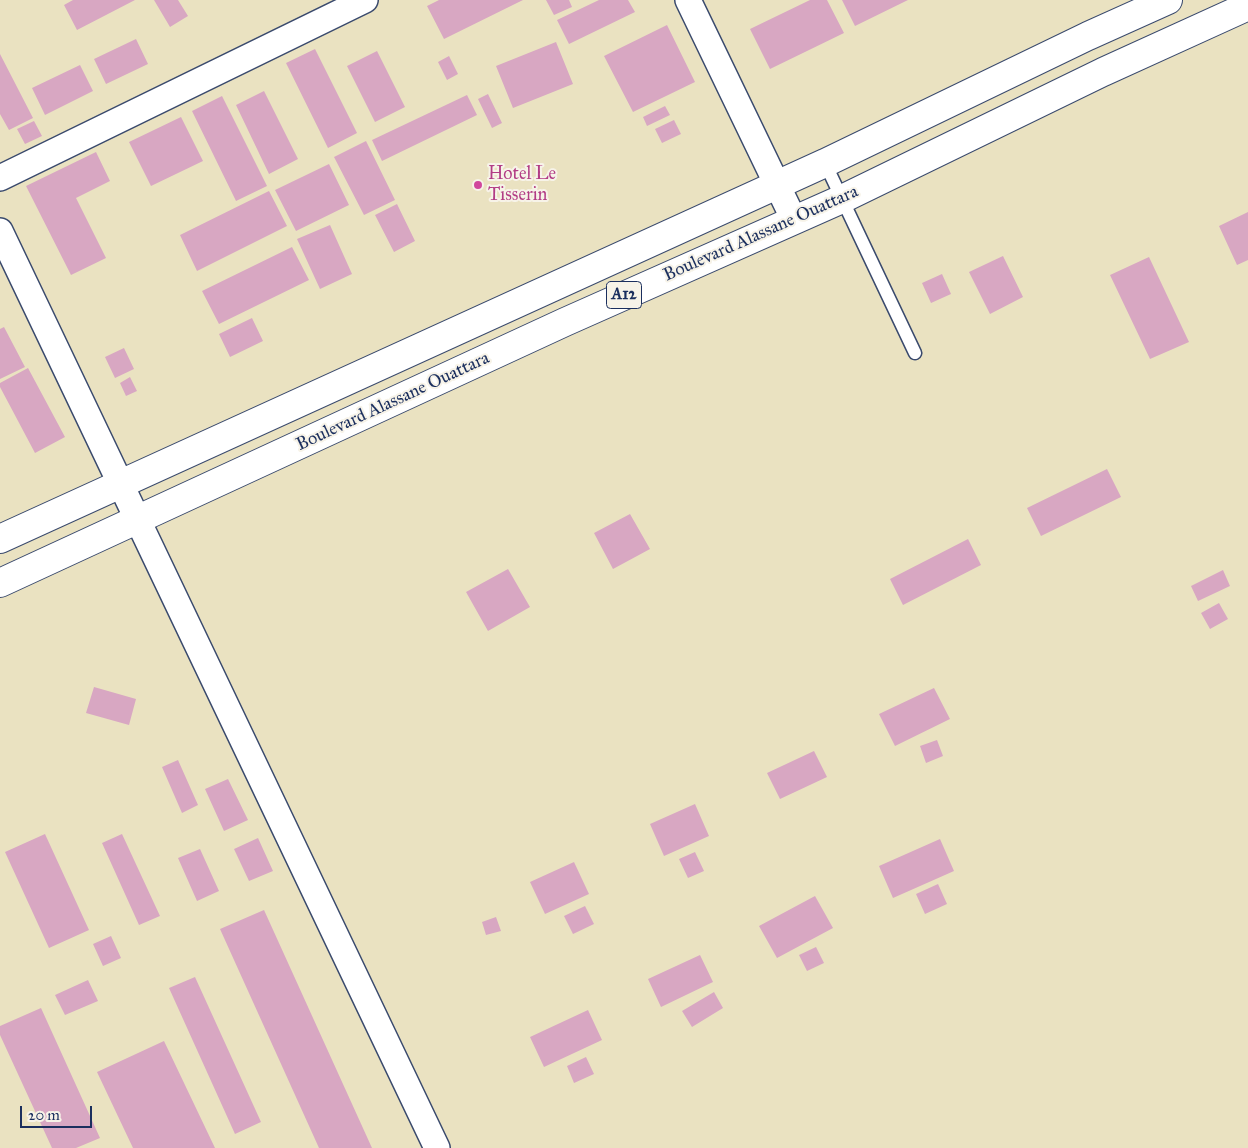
<!DOCTYPE html>
<html>
<head>
<meta charset="utf-8">
<style>
  body { margin:0 }
  #map { position:relative; width:1248px; height:1148px; overflow:hidden; background:#eae2c1; font-family:"IM FELL Great Primer",serif }
  canvas { display:block }
  .scale { position:absolute; left:20px; top:1106px; width:72px; height:22px; box-sizing:border-box; border:2px solid #1b2f5e; border-top:0; padding-left:6px; font-size:15px; line-height:18px; white-space:nowrap; color:#1b2f5e; -webkit-text-stroke:4px #f7f3e8; paint-order:stroke }
</style>
</head>
<body>
<div id="map">
<canvas width="1248" height="1148"></canvas>
<div class="scale">20 m</div>
</div>
<script>
const context = document.querySelector('canvas').getContext('2d');
context.lineJoin = 'round';
function fill(path, color) {
  context.fillStyle = color;
  context.fill(path, 'evenodd');
}
function stroke(path, color, width, dash) {
  context.strokeStyle = color;
  context.lineWidth = width;
  context.lineCap = dash ? 'butt' : 'round';
  context.setLineDash(dash || []);
  context.stroke(path);
}
function write(font, color, halo, rows, align = 'center') {
  context.font = font + ' "IM FELL Great Primer",serif';
  context.lineWidth = 4;
  context.setLineDash([]);
  context.textBaseline = 'middle';
  context.strokeStyle = halo;
  context.fillStyle = color;
  for (const [text, x, y, turn = 0] of rows) {
    context.save();
    context.translate(x, y);
    context.rotate((+turn || 0) * Math.PI / 180);
    context.textAlign = isNaN(turn) ? turn : align;
    if (halo) context.strokeText(text, 0, 0);
    context.fillText(text, 0, 0);
    context.restore();
  }
}
const building = new Path2D(`
  M 73,0 L 135,0 L 77,30 L 64,5 Z
  M 154,0 L 178,0 L 188,16 L 170,27 Z
  M 439,0 L 523,0 L 444,39 L 427,6 Z
  M 546,0 L 569,0 L 572,7 L 554,15 Z
  M 599,0 L 628,0 L 635,12 L 569,44 L 557,20 Z
  M 810,0 L 827,0 L 844,33 L 770,69 L 750,29 Z
  M 842,0 L 908,0 L 855,26 Z
  M 667,25 L 695,82 L 633,112 L 604,56 Z
  M 136,39 L 148,64 L 106,84 L 94,59 Z
  M 556,42 L 573,84 L 513,108 L 496,66 Z
  M 315,49 L 357,133 L 328,148 L 286,63 Z
  M 377,51 L 405,107 L 375,122 L 347,66 Z
  M 0,54 L 33,118 L 9,130 L 0,114 Z
  M 449,56 L 458,74 L 447,80 L 438,62 Z
  M 80,65 L 93,91 L 45,115 L 32,88 Z
  M 264,91 L 298,159 L 269,174 L 236,105 Z
  M 488,94 L 502,123 L 492,128 L 478,99 Z
  M 467,95 L 477,115 L 382,161 L 372,140 Z
  M 222,96 L 267,186 L 236,201 L 192,111 Z
  M 665,106 L 670,115 L 647,126 L 643,117 Z
  M 181,117 L 203,161 L 151,186 L 129,142 Z
  M 674,120 L 681,134 L 662,143 L 655,129 Z
  M 34,121 L 42,136 L 25,144 L 17,129 Z
  M 366,141 L 395,200 L 364,215 L 334,157 Z
  M 96,152 L 110,181 L 76,198 L 106,258 L 71,275 L 26,186 Z
  M 329,164 L 349,205 L 296,231 L 275,190 Z
  M 269,191 L 287,226 L 197,271 L 180,235 Z
  M 397,204 L 415,241 L 394,252 L 375,215 Z
  M 1248,212 L 1248,260 L 1237,265 L 1219,226 Z
  M 330,225 L 352,274 L 320,289 L 297,239 Z
  M 292,247 L 309,280 L 219,324 L 202,291 Z
  M 1003,256 L 1023,297 L 990,314 L 969,272 Z
  M 1149,257 L 1189,342 L 1150,359 L 1110,275 Z
  M 942,274 L 951,294 L 931,303 L 922,283 Z
  M 252,318 L 263,341 L 230,357 L 219,334 Z
  M 4,327 L 25,367 L 0,379 L 0,329 Z
  M 124,348 L 134,369 L 115,378 L 105,357 Z
  M 28,368 L 65,437 L 35,453 L 0,387 L 0,383 Z
  M 130,377 L 137,391 L 126,396 L 120,383 Z
  M 1107,469 L 1121,497 L 1041,536 L 1027,508 Z
  M 630,514 L 650,549 L 613,569 L 594,533 Z
  M 968,539 L 981,565 L 903,605 L 890,579 Z
  M 508,569 L 530,607 L 488,631 L 466,592 Z
  M 1223,570 L 1230,586 L 1198,601 L 1191,586 Z
  M 1219,603 L 1228,619 L 1210,629 L 1201,613 Z
  M 94,687 L 136,699 L 129,725 L 86,713 Z
  M 934,688 L 950,719 L 895,746 L 879,714 Z
  M 937,740 L 943,756 L 926,763 L 920,746 Z
  M 814,751 L 827,777 L 780,799 L 767,773 Z
  M 178,760 L 198,805 L 182,813 L 162,767 Z
  M 228,779 L 248,820 L 224,831 L 205,789 Z
  M 695,804 L 709,836 L 664,856 L 650,824 Z
  M 45,834 L 89,930 L 49,948 L 5,852 Z
  M 122,834 L 160,916 L 139,925 L 102,843 Z
  M 258,838 L 273,871 L 249,881 L 234,849 Z
  M 940,839 L 954,871 L 893,898 L 879,866 Z
  M 200,849 L 219,891 L 197,901 L 178,858 Z
  M 695,852 L 704,871 L 688,878 L 679,859 Z
  M 574,862 L 589,894 L 545,914 L 530,882 Z
  M 938,884 L 947,904 L 925,914 L 916,894 Z
  M 815,896 L 833,928 L 777,958 L 759,926 Z
  M 585,906 L 594,924 L 573,934 L 564,916 Z
  M 264,910 L 372,1148 L 319,1148 L 220,929 Z
  M 496,917 L 501,931 L 486,935 L 482,922 Z
  M 111,936 L 121,958 L 103,966 L 93,944 Z
  M 816,947 L 824,963 L 807,971 L 799,955 Z
  M 700,955 L 713,982 L 661,1007 L 648,979 Z
  M 195,977 L 261,1122 L 235,1134 L 169,988 Z
  M 88,980 L 98,1001 L 65,1015 L 55,995 Z
  M 714,992 L 723,1008 L 692,1027 L 682,1011 Z
  M 41,1008 L 100,1138 L 76,1148 L 52,1148 L 0,1035 L 0,1026 Z
  M 588,1010 L 602,1040 L 544,1067 L 530,1037 Z
  M 164,1041 L 215,1148 L 133,1148 L 97,1072 Z
  M 586,1057 L 594,1074 L 574,1083 L 567,1066 Z`);
const lane = new Path2D(`
  M 825,163 L 915,353`);
const street = new Path2D(`
  M 688,0 L 794,220
  M 0,178 L 365,0
  M 0,231 L 437,1148`);
const primary = new Path2D(`
  M 0,539 L 825,163 L 1088,36 L 1168,0
  M 0,583 L 565,322 L 842,199 L 1103,72 L 1248,6`);
const markers = [
  [478,185,5,"#d1479c"]
];
const shields = [
  [624,295,35]
];
const shieldNames = [
  ["A12",624,295]
];
const hotelNames = [
  ["Hotel Le",488,175],
  ["Tisserin",488,196]
];
const streetNames = [
  ["Boulevard Alassane Ouattara",761,234,-24],
  ["Boulevard Alassane Ouattara",393,402,-25]
];
fill(building, '#d8a7c2');
stroke(lane, '#3a4a6d', 15);
stroke(street, '#3a4a6d', 28);
stroke(primary, '#3a4a6d', 30);
stroke(lane, '#fff', 12);
stroke(street, '#fff', 25);
stroke(primary, '#fff', 28);
for (const [x, y, r, color] of markers) {
  const dot = new Path2D();
  dot.arc(x, y, r, 0, 2 * Math.PI);
  context.fillStyle = color;
  context.fill(dot);
  stroke(dot, '#f7f3e8', 2);
}
for (const [x, y, w] of shields) {
  const box = new Path2D();
  box.roundRect(x - w / 2, y - 13.5, w, 27, 4);
  context.fillStyle = '#f7f3e8';
  context.fill(box);
  stroke(box, '#1b2f5e', 1);
}
write('bold 16px', '#1b2f5e', null, shieldNames);
write('18px', '#b23c85', '#f7f3e8', hotelNames, 'left');
write('18px', '#1b2f5e', '#f7f3e8', streetNames);
</script>
</body>
</html>
